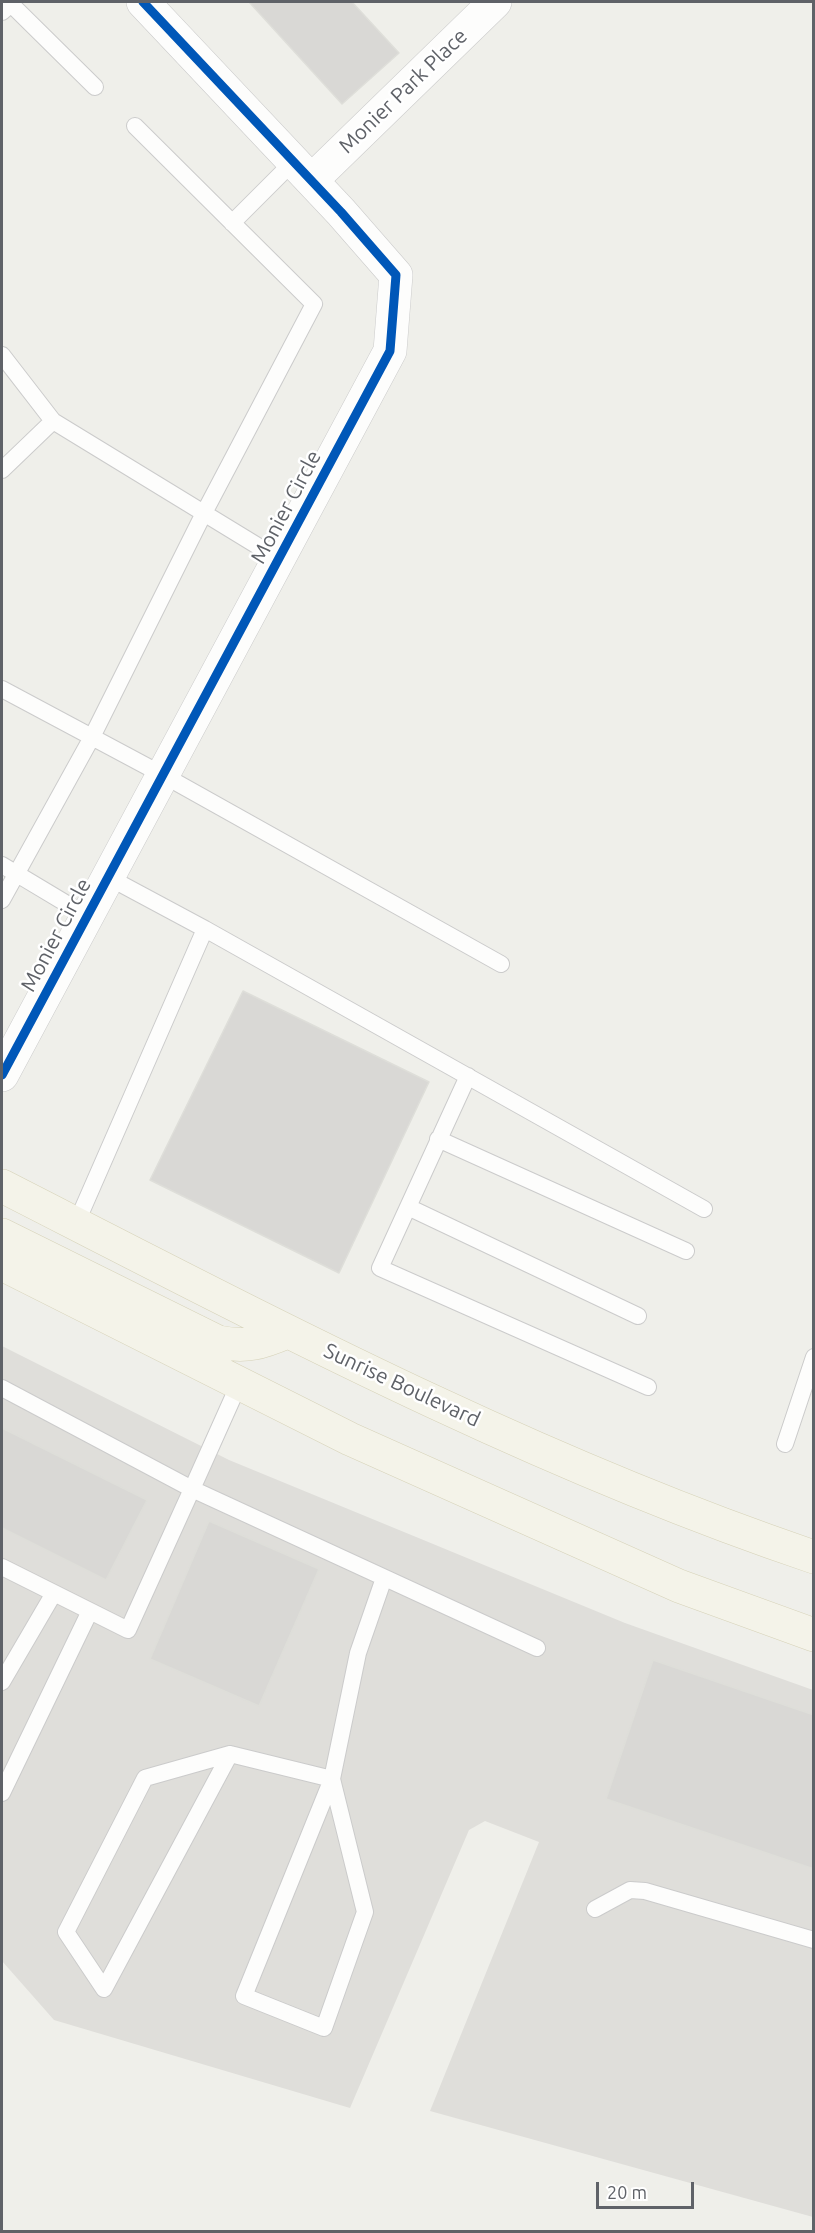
<!DOCTYPE html>
<html>
<head>
<meta charset="utf-8">
<style>
  body { margin:0 }
  #map { position:relative; width:815px; height:2233px; overflow:hidden; background:#efefea; font-family:Ubuntu,sans-serif }
  canvas { display:block }
  .frame { position:absolute; inset:0; border:3px solid #5f6268; pointer-events:none }
  .scale { position:absolute; left:596px; top:2182px; width:98px; height:27px; box-sizing:border-box; border:3px solid #5f6268; border-top:0; padding-left:8px; font-size:18px; line-height:21px; white-space:nowrap; color:#5f6268; -webkit-text-stroke:4px #fff; paint-order:stroke }
</style>
</head>
<body>
<div id="map">
<canvas width="815" height="2233"></canvas>
<div class="frame"></div>
<div class="scale">20 m</div>
</div>
<script>
const context = document.querySelector('canvas').getContext('2d');
context.lineJoin = 'round';
function fill(path, color) {
  context.fillStyle = color;
  context.fill(path, 'evenodd');
}
function stroke(path, color, width, dash) {
  context.strokeStyle = color;
  context.lineWidth = width;
  context.lineCap = dash ? 'butt' : 'round';
  context.setLineDash(dash || []);
  context.stroke(path);
}
function write(font, color, halo, rows, align = 'center') {
  context.font = font + ' Ubuntu,sans-serif';
  context.lineWidth = 5;
  context.setLineDash([]);
  context.textBaseline = 'middle';
  context.strokeStyle = halo;
  context.fillStyle = color;
  for (const [text, x, y, turn = 0] of rows) {
    context.save();
    context.translate(x, y);
    context.rotate((+turn || 0) * Math.PI / 180);
    context.textAlign = isNaN(turn) ? turn : align;
    if (halo) context.strokeText(text, 0, 0);
    context.fillText(text, 0, 0);
    context.restore();
  }
}
const industrial = new Path2D(`
  M 2,1346 L 229,1460 L 625,1623 L 813,1690 L 813,2217 L 430,2111 L 539,1842 L 485,1821 L 469,1830 L 350,2108 L 54,2020 L 2,1961 Z`);
const building = new Path2D(`
  M 249,2 L 352,2 L 399,53 L 342,104 Z
  M 243,991 L 429,1082 L 339,1273 L 150,1180 Z
  M 2,1428 L 147,1500 L 106,1580 L 2,1528 Z
  M 209,1521 L 319,1569 L 259,1706 L 150,1659 Z
  M 653,1660 L 814,1715 L 814,1869 L 606,1799 Z`);
const lane = new Path2D(`
  M 2,12 L 11,4 L 95,87
  M 232,223 L 294,161
  M 2,355 L 53,421
  M 2,470 L 53,421 L 279,559
  M 2,689 L 163,775 L 501,964
  M 2,865 L 87,916
  M 108,877 L 205,929
  M 2,900 L 92,737 L 204,513 L 314,304 L 135,126
  M 468,1076 L 380,1268 L 648,1387
  M 438,1139 L 686,1251
  M 408,1207 L 638,1316
  M 76,1224 L 205,929 L 704,1209
  M 239,1384 L 192,1489 L 537,1648
  M 2,1388 L 192,1489 L 128,1630 L 2,1567
  M 785,1444 L 814,1357
  M 2,1682 L 54,1593
  M 230,1754 L 104,1989 L 66,1932 L 145,1778 L 230,1754 L 332,1779 L 365,1912 L 324,2028 L 244,1996 L 332,1779 L 358,1653 L 384,1578
  M 2,1793 L 90,1611
  M 595,1909 L 630,1890 L 645,1891 L 814,1940`);
const street = new Path2D(`
  M 312,180 L 495,2
  M 2,1075 L 390,351 L 396,275 L 341,212 L 143,2`);
const primary = new Path2D(`
  M 2,1186 C 266,1321 532,1462 814,1557
  M 2,1235 L 218,1342 C 246,1348 261,1343 287,1332
  M 2,1264 L 350,1439 L 679,1586 L 814,1635`);
const cycleway = new Path2D(`
  M 2,1075 L 390,351 L 396,275 L 341,212 L 143,2`);
const streetNames = [
  ["Monier Park Place",403,91,-44],
  ["Monier Circle",286,507,-62],
  ["Monier Circle",56,935,-62],
  ["Sunrise Boulevard",402,1385,25]
];
fill(industrial, '#dfdeda');
fill(building, '#d9d8d5');
stroke(building, '#deded9', 1.5);
stroke(lane, '#cbcbcb', 18);
stroke(street, '#cbcbcb', 34);
stroke(primary, '#d6d2b8', 34);
stroke(lane, '#fdfdfc', 16);
stroke(street, '#fdfdfc', 33);
stroke(primary, '#f4f3e9', 33);
stroke(cycleway, '#0057b8', 9);
write('21px', '#5f6268', '#fff', streetNames);
</script>
</body>
</html>
